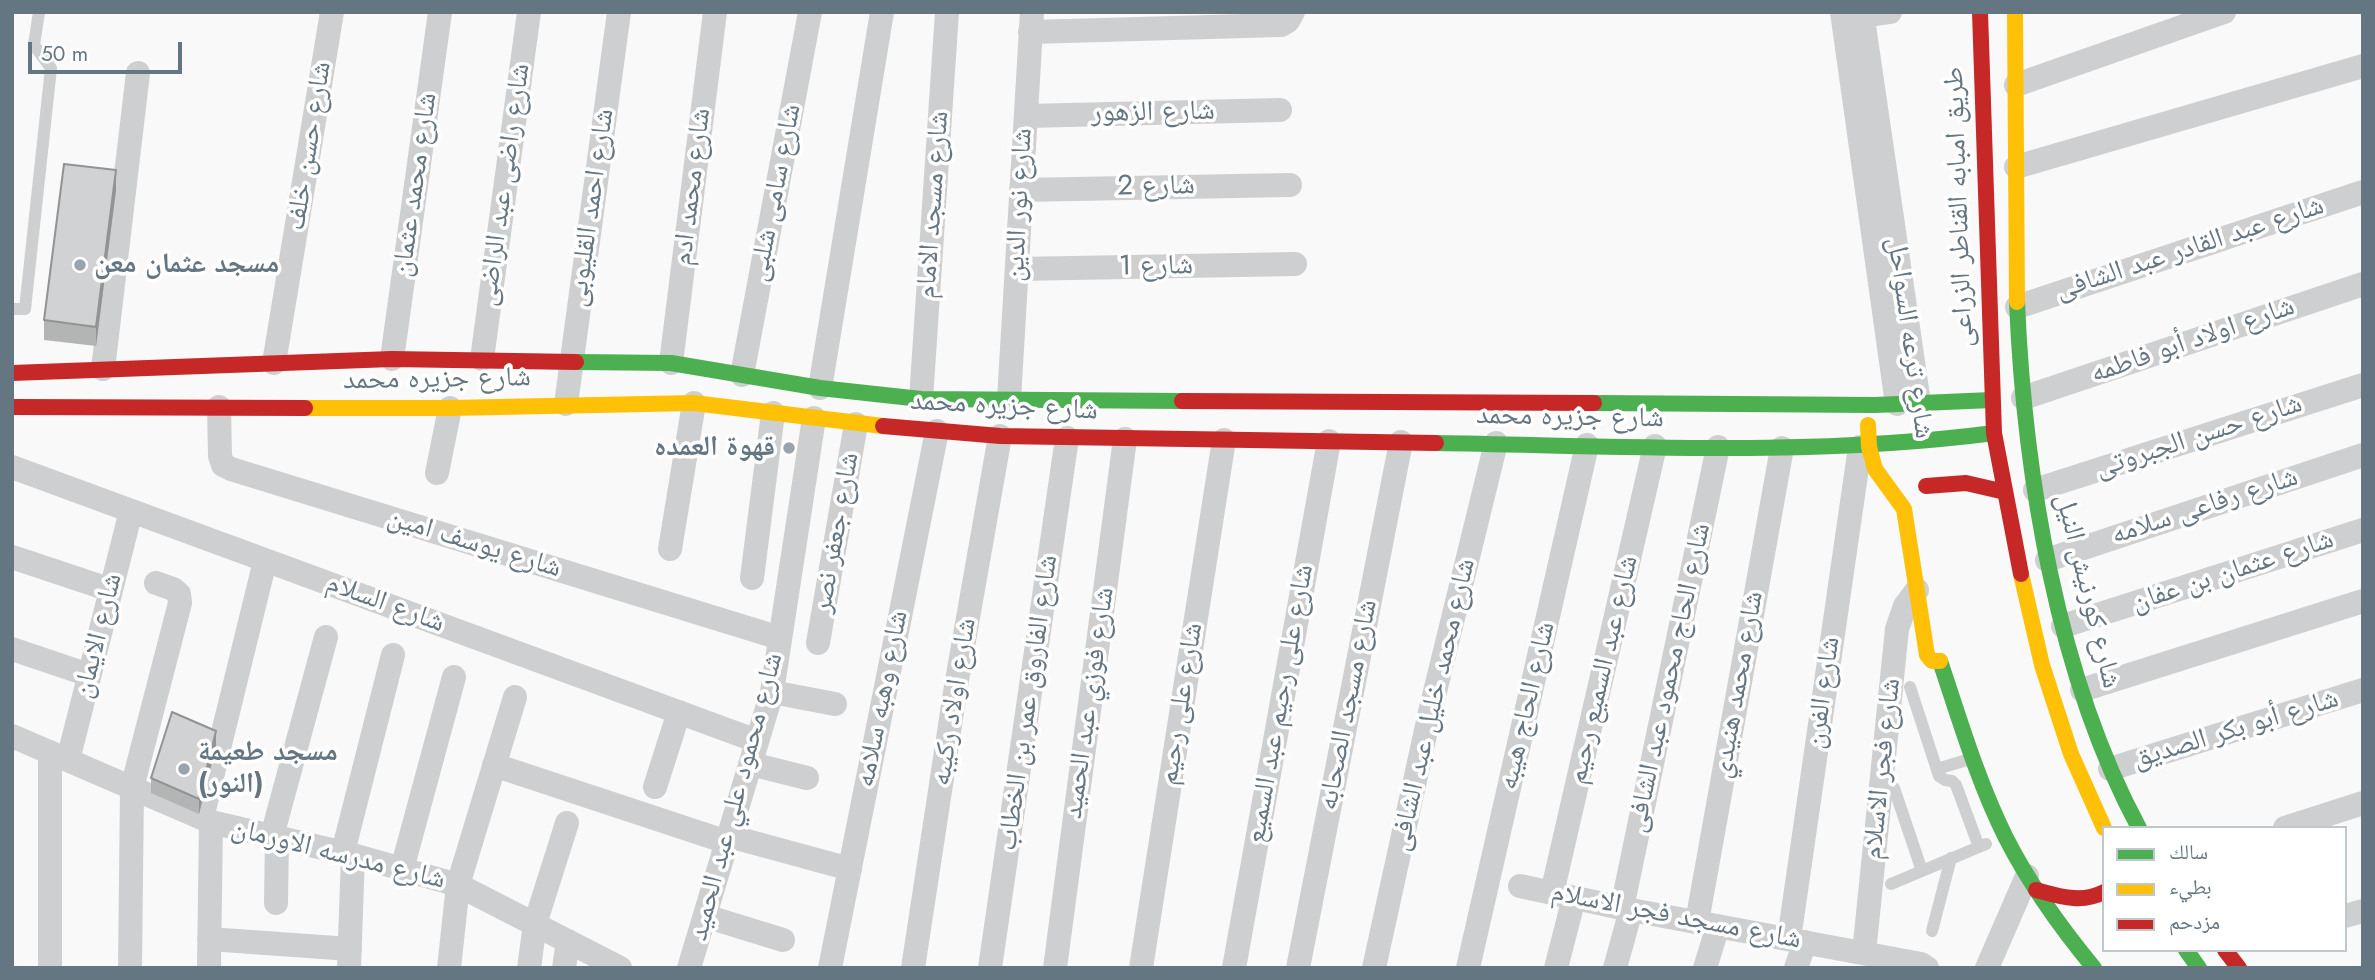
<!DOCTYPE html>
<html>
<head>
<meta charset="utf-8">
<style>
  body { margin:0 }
  #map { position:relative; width:2375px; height:980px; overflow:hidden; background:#f9f9f9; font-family:Jost,"Noto Naskh Arabic",sans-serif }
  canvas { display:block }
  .frame { position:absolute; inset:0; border:14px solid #657683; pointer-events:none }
  .legend { position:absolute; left:2102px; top:826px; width:245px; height:126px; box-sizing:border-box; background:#fff; border:2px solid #c1c8cd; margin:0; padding:9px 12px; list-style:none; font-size:21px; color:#657683 }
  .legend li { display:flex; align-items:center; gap:14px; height:35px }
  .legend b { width:35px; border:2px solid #c1c8cd }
  .scale { position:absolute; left:28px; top:42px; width:154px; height:32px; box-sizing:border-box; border:4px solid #657683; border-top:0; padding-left:9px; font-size:21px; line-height:24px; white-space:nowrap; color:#657683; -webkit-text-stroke:5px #fff; paint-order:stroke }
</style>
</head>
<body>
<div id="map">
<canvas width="2375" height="980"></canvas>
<div class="frame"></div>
<ul class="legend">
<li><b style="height:9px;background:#4caf50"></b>سالك</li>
<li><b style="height:9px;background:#ffc107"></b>بطيء</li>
<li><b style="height:9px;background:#c62828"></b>مزدحم</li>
</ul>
<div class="scale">50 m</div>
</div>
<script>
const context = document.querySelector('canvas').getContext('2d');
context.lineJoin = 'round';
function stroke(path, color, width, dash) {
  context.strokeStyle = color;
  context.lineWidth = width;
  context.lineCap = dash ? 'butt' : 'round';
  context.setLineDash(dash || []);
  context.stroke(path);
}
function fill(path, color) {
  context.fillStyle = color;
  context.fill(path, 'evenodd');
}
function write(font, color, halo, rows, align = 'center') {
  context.font = font + ' Jost,"Noto Naskh Arabic",sans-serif';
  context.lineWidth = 7;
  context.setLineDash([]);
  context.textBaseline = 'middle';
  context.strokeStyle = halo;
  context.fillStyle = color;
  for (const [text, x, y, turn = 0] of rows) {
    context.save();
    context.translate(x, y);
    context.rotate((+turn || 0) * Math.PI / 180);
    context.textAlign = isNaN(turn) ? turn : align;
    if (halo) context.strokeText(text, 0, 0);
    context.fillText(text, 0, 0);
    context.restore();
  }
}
const lane = new Path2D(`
  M 12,309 L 25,309 L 51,68 L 34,45 L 39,12
  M 1910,687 L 1939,776 L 1945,780 L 1952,781 L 1956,785 L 1979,847
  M 1937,769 L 1970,759
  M 1894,788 L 1922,871
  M 1891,884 L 1986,844
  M 1932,931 L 1951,858`);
const street = new Path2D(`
  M 1842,12 L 1897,404
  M 1862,12 L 1919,403
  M 1863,16 L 1890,12
  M 1030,32 L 1281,25 L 1288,21 L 1293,12
  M 2016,85 L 2224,12
  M 1026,116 L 1280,110
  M 2016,167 L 2363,66
  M 1021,190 L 1290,185
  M 1017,269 L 1295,264
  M 2017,307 L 2363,192
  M 392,359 L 440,12
  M 482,359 L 529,12
  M 274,363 L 332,12
  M 671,363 L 715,12
  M 103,369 L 138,73
  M 742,375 L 810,12
  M 820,388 L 882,12
  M 2023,398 L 2363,284
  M 921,399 L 947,12
  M 1009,399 L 1032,12
  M 566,404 L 619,12
  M 219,407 L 220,456 L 223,465 L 231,469 L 780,638
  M 12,467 L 757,741
  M 437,473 L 450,408
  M 2035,490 L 2363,385
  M 670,549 L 694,403
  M 12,557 L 111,590
  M 2047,560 L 2363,455
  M 752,578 L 773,413
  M 2063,626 L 2363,530
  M 818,643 L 856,424
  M 12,649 L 89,675
  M 2082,690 L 2363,601
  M 772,692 L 835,704
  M 12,736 L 211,822 L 353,855 L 458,885 L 620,968
  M 50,752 L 50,968
  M 68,760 L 131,511
  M 751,764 L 807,778
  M 494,765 L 727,842
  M 2110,769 L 2363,690
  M 655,787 L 679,712
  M 202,818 L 265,561
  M 2285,828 L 2363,803
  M 272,836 L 326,637
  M 729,836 L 850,869
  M 343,852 L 393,655
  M 402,869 L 454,677
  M 1520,886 L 1631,910 L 1921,964 L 1927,968
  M 1552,893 L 1655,446
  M 276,903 L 277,837
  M 1622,908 L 1718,447
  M 705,916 L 783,940
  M 2345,916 L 2363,911
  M 1697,922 L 1782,448
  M 209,939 L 350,949
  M 1789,939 L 1860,447
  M 1864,953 L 1897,629 L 1905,606 L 1917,590
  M 130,968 L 132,788 L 180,603 L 179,594 L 173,589 L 156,583
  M 209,968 L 211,822
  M 349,968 L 353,855
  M 449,968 L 458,885 L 515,697
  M 529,968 L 535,924 L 567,823
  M 564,968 L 568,941
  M 689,968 L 772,692 L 814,418
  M 830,968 L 937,431
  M 913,968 L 956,686 L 1000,436
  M 990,968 L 1067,438
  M 1055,968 L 1125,439
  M 1141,968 L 1224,440
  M 1234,968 L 1329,441
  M 1298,968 L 1401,442
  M 1374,968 L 1430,712 L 1496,443
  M 1468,968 L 1587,445
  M 1556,968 L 1574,898
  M 1615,968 L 1631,910
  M 1705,968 L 1718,926
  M 1796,968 L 1805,942
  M 1987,968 L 2027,876`);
const fast = new Path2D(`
  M 2017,302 C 2024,473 2057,676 2139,828
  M 576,362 L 671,363 L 820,388 L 921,399 L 1182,401
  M 1594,403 L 1875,405 L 1992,400
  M 1436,443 C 1622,446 1809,457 1994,433
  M 1940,661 C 1960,721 1978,782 2006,838 C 2030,885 2061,928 2094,968
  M 2186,950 L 2199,968`);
const slow = new Path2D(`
  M 2015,12 L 2017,302
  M 305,408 L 450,408 L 694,403 L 883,426
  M 1868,425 L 1869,447 L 1875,469 L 1904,509 L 1927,655 L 1932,661 L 1940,661
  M 2021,574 L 2042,665 L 2071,754 L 2104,828`);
const jam = new Path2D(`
  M 1980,12 L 1994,433 L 2021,574
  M 12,373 L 392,359 L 576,362
  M 1182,401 L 1594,403
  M 12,407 L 305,408
  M 883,426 L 1000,436 L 1436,443
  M 1926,486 L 1966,483 L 2005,492
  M 2036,890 C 2059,896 2081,904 2104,892
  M 2225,950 L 2239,968`);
const wall = new Path2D(`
  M 116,190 L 96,346 L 44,340 L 44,320 Z
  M 216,746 L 199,814 L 151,793 L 151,778 Z`);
const shadedWall = new Path2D(`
  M 116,170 L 116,190 L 96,346 L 96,327 Z
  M 216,731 L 216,746 L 199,814 L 199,799 Z`);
const building = new Path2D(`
  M 64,164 L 116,170 L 96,327 L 44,320 Z
  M 172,712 L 216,731 L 199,799 L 151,778 Z`);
const markers = [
  [80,265,7,"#99a4ac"],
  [789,448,7,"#99a4ac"],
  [184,769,7,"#99a4ac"]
];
const streetNames = [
  ["شارع الزهور",1153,113,-1],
  ["شارع حسن خلف",310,146,-81],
  ["شارع محمد عثمان",416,185,-82],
  ["شارع راضى عبد الراضى",505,185,-82],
  ["شارع محمد ادم",693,187,-83],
  ["شارع 2",1156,187,-1],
  ["شارع سامى شلبى",776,193,-79],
  ["شارع مسجد الامام",934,205,-86],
  ["شارع نور الدين",1020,205,-87],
  ["طريق امبابه القناطر الزراعى",1960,207,-92],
  ["شارع احمد القليوبى",592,208,-82],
  ["شارع عبد القادر عبد الشافى",2190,249,-18],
  ["شارع 1",1156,267,-1],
  ["شارع ترعه السواحل",1909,338,82],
  ["شارع اولاد أبو فاطمه",2193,341,-19],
  ["شارع جزيره محمد",437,380,-1],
  ["شارع جزيره محمد",1004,407,3],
  ["شارع جزيره محمد",1570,418,1],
  ["شارع حسن الجبروتى",2199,437,-18],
  ["شارع رفاعى سلامه",2205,507,-18],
  ["شارع جعفر نصر",837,533,-80],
  ["شارع يوسف امين",474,544,17],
  ["شارع عثمان بن عفان",2233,572,-18],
  ["شارع كورنيش النيل",2087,591,76],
  ["شارع السلام",385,604,20],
  ["شارع الايمان",99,636,-76],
  ["شارع عبد السميع رحيم",1604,670,-77],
  ["شارع الحاج محمود عبد الشافى",1670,678,-78],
  ["شارع محمد هنيدي",1739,685,-80],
  ["شارع الفرن",1824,693,-82],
  ["شارع وهبه سلامه",883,699,-79],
  ["شارع اولاد ركيبه",955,702,-81],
  ["شارع الفاروق عمر بن الخطاب",1029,703,-82],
  ["شارع فوزي عبد الحميد",1090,703,-82],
  ["شارع على رحيم",1182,704,-81],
  ["شارع على رحيم عبد السميع",1281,704,-80],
  ["شارع مسجد الصحابه",1349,705,-79],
  ["شارع محمد خليل عبد الشافى",1434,705,-77],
  ["شارع الحاج هيبه",1528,706,-77],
  ["شارع أبو بكر الصديق",2236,730,-17],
  ["شارع فجر الاسلام",1883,769,-84],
  ["شارع محمود علي عبد الحميد",737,797,-75],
  ["شارع مدرسه الاورمان",338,855,14],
  ["شارع مسجد فجر الاسلام",1676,917,11]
];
const poiNames = [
  ["مسجد عثمان معن",94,265],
  ["قهوة العمده",775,448,"right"],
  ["مسجد طعيمة",198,753],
  ["(النور)",198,785]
];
stroke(lane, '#cecfd0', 12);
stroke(street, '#cecfd0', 24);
stroke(fast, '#4caf50', 16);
stroke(slow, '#ffc107', 16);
stroke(jam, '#c62828', 16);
fill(wall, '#b3b5b5');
fill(shadedWall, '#929394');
fill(building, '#d0d2d3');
stroke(building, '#929394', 2);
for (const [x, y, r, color] of markers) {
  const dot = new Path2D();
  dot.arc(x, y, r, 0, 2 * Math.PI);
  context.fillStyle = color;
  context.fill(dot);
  stroke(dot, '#fff', 2.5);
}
write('28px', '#657683', '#fff', streetNames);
write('bold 28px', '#657683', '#fff', poiNames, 'left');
</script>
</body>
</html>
